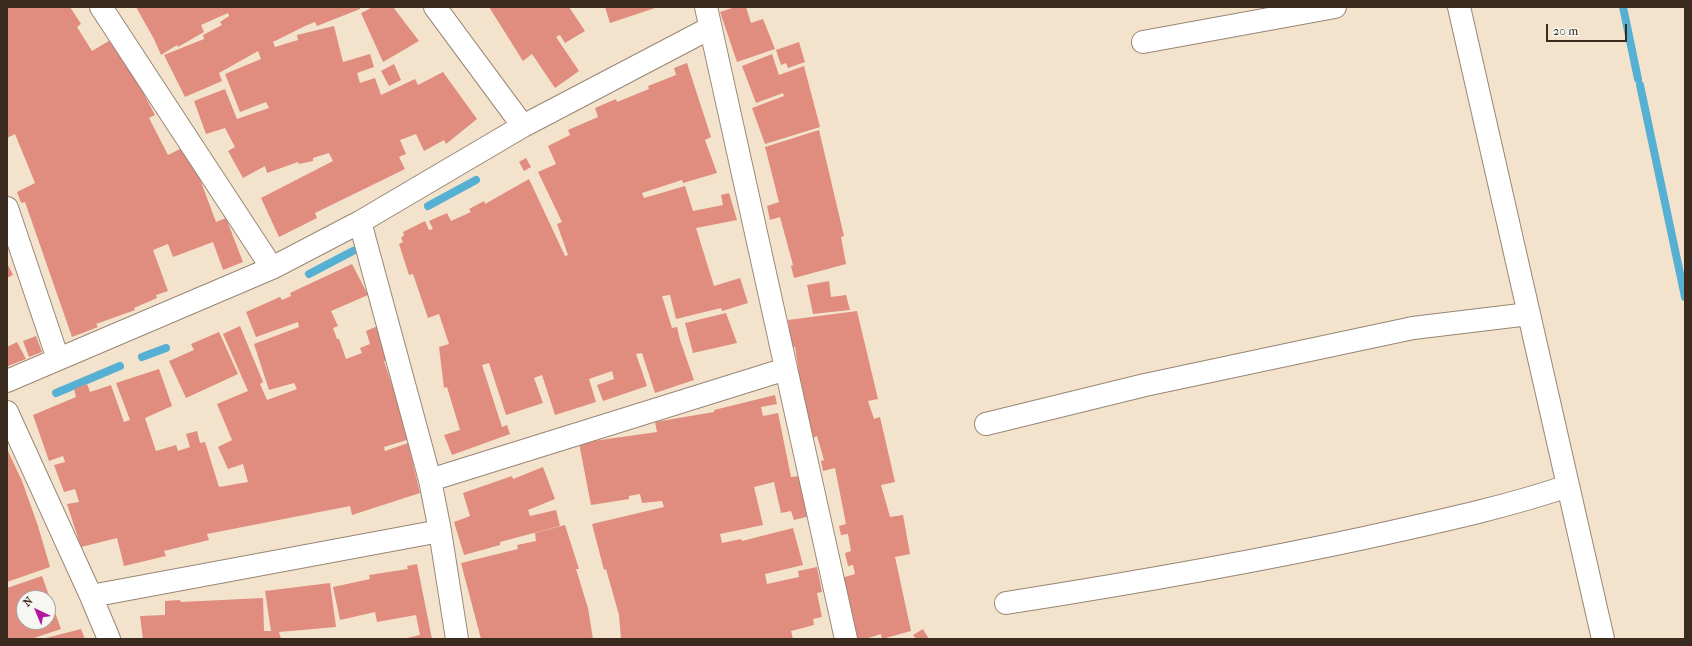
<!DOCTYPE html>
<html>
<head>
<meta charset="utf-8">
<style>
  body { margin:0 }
  #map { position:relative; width:1692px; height:646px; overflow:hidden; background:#f4e3cc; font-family:"IM FELL French Canon",serif }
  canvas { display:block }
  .frame { position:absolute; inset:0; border:8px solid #3b2a1e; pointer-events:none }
  .north { position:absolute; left:16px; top:590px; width:40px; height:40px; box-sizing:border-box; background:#f6f6f2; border:1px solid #aba49d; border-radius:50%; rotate:316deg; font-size:11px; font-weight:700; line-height:16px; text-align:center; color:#3b2a1e }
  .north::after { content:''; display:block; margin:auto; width:14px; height:18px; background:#b5179e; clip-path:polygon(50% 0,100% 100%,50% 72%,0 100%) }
  .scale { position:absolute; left:1546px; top:24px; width:81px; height:18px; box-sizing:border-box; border:2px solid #3b2a1e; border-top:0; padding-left:5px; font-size:12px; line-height:14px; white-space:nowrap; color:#3b2a1e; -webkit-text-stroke:3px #f6f6f2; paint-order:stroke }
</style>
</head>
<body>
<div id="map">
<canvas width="1692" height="646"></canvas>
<div class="frame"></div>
<div class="north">N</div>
<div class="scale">20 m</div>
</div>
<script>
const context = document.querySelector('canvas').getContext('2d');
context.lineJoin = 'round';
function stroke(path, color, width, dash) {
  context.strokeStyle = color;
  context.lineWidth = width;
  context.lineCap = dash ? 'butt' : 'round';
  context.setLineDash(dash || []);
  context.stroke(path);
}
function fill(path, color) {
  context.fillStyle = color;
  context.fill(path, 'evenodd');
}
const stream = new Path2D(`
  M 1623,7 L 1638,79
  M 1640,85 L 1685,297
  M 428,206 L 476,180
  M 309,274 L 353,251
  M 142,357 L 166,348
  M 56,393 L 120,366`);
const building = new Path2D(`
  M 7,7 L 70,7 L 81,24 L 77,27 L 92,51 L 112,39 L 147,80 L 139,85 L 155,115 L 149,118 L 168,155 L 180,149 L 194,163 L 216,222 L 226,218 L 243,262 L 223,270 L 213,242 L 173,257 L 168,244 L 153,250 L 168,291 L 156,295 L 157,298 L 134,308 L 135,310 L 96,324 L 98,327 L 72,337 L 25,202 L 21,203 L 17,192 L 35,183 L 15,134 L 7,138 Z
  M 136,7 L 360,7 L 360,9 L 317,26 L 315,22 L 305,26 L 273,42 L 275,47 L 298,40 L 297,35 L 334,26 L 343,62 L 370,54 L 374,67 L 357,73 L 360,83 L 375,78 L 381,95 L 415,79 L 418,85 L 443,72 L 477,119 L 446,144 L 444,140 L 424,151 L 416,134 L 400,140 L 406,154 L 399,157 L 405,169 L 315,213 L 317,218 L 279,237 L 261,198 L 333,161 L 329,153 L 313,158 L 313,161 L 299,164 L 298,162 L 267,173 L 265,166 L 243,178 L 228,151 L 235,147 L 225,128 L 206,134 L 194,101 L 225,89 L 237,119 L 269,108 L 266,102 L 240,112 L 225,74 L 261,59 L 258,51 L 219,73 L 222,81 L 185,97 L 164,55 L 204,39 L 203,35 L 222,25 L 220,22 L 229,16 L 228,13 L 201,25 L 204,32 L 178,47 L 177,45 L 161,55 L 154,39 Z
  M 373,7 L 393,7 L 419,41 L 383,62 L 361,13 Z
  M 489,7 L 569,7 L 585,31 L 565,43 L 560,35 L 556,37 L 579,71 L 555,88 L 532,54 L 523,61 Z
  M 605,7 L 658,7 L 610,23 Z
  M 735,7 L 746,7 L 751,23 L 763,19 L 775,49 L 737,62 L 720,12 Z
  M 799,42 L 805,62 L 788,68 L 786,63 L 781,65 L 776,50 Z
  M 772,54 L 779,75 L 804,66 L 820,127 L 765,144 L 752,108 L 784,96 L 783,93 L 756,103 L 742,66 Z
  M 687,63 L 711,137 L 705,140 L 717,173 L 683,183 L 682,180 L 642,193 L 644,198 L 685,186 L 693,211 L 723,205 L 721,195 L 729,193 L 737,220 L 696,228 L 714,286 L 740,278 L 748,303 L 722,311 L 721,308 L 676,319 L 670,295 L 662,296 L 672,328 L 677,327 L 680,340 L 694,380 L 655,393 L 642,353 L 636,354 L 647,386 L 603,401 L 597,385 L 614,379 L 612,371 L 589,379 L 596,402 L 555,415 L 542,375 L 534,378 L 543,403 L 506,415 L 489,363 L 482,365 L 502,427 L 507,425 L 510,434 L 452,455 L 444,435 L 460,430 L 447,387 L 444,388 L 439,347 L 449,344 L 439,314 L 428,318 L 413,274 L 409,275 L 399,244 L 403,242 L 401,238 L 404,235 L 403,232 L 425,221 L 429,230 L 433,229 L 429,221 L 447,213 L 451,221 L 471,212 L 469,209 L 484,201 L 485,204 L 529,179 L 565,256 L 568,255 L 557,224 L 562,222 L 538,172 L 556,164 L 548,146 L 570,135 L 568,130 L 598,117 L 595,108 L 616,99 L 617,102 L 649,89 L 648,86 L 676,75 L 674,68 Z
  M 394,64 L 401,80 L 389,86 L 381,71 Z
  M 819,130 L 844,236 L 841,237 L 846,264 L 794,278 L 791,266 L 793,265 L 780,217 L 770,220 L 767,206 L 779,202 L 765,147 Z
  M 526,158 L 531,167 L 524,171 L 519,162 Z
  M 7,263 L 13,275 L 7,278 Z
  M 352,264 L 368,295 L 331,311 L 338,326 L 333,328 L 337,339 L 339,339 L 346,359 L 362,353 L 360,348 L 370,344 L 366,331 L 380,325 L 393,358 L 384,361 L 410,439 L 384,447 L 385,451 L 408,443 L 420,493 L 352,515 L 350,506 L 207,534 L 209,540 L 164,551 L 166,556 L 124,566 L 117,538 L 81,547 L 67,504 L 79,502 L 75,489 L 64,492 L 54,465 L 65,462 L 63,456 L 49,461 L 33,415 L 76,397 L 74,389 L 87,384 L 90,392 L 111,385 L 124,422 L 130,420 L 116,383 L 159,369 L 172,406 L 145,418 L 156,451 L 176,445 L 178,451 L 190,447 L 186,434 L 197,431 L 200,443 L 205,442 L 219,487 L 248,482 L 243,464 L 228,469 L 218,447 L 232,440 L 217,404 L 248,391 L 223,334 L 240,326 L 263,382 L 260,384 L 267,400 L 297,389 L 294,383 L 269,390 L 254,344 L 299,327 L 298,322 L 256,337 L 246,312 L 280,297 L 282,300 L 291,296 L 290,293 Z
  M 829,281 L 831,297 L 846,295 L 850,310 L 813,314 L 807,285 Z
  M 857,311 L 878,399 L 868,401 L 874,419 L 880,417 L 895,482 L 881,485 L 890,517 L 903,515 L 910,554 L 895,557 L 911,631 L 882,639 L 881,634 L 865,639 L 854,639 L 838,579 L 855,574 L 853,565 L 848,566 L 845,553 L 851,551 L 848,534 L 841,535 L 839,526 L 846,524 L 835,468 L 823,471 L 821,461 L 824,460 L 817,436 L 813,438 L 796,374 L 799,373 L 795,347 L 792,347 L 788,320 Z
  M 726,313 L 737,343 L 693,353 L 685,323 Z
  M 219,332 L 238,374 L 186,398 L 169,361 L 194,350 L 191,344 Z
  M 36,336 L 42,352 L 29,357 L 23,341 Z
  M 17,342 L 26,359 L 8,366 L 7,347 Z
  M 775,395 L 777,404 L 761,407 L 763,416 L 778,413 L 791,477 L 800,476 L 810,516 L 794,520 L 791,511 L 781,513 L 774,482 L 754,487 L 763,525 L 720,534 L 722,543 L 741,539 L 742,541 L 793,528 L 803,565 L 765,574 L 767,584 L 799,577 L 798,571 L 817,567 L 822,592 L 817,593 L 822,617 L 813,619 L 814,625 L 791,631 L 793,639 L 621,639 L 619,615 L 606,569 L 604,570 L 592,524 L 664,507 L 662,501 L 642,503 L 640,494 L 629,496 L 629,499 L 591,505 L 579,443 L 657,432 L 655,422 L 714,412 L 714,410 Z
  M 7,449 L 22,481 L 38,526 L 50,567 L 7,582 Z
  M 543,467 L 555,499 L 528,510 L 530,516 L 556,510 L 560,526 L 500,542 L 500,545 L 464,555 L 454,522 L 470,516 L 463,493 L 512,476 L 513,479 Z
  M 565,525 L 579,569 L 576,569 L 588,608 L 593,639 L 481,639 L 461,563 L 518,549 L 517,545 L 536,541 L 535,533 Z
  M 417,564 L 432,639 L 403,639 L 420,635 L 416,615 L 377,622 L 375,612 L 340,620 L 333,587 L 370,579 L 369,575 L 408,569 L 407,566 Z
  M 42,576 L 61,629 L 31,639 L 7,639 L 7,588 ZM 24,598 L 48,598 L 48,622 L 24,622 Z
  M 330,583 L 336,627 L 279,632 L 281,639 L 143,639 L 140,616 L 165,615 L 165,601 L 180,600 L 181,602 L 263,598 L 264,631 L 271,631 L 265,591 Z
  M 81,629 L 85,639 L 46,639 L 46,638 Z
  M 923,629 L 929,639 L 916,639 L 913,635 Z`);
const minor = new Path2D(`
  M 101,7 L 272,268
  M 435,7 L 523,126
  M 706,7 L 846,639
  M 1459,7 L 1603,639
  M 1143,42 L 1335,7
  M 7,208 L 58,359
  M 360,222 L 430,480 L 440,531 L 457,639
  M 7,381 L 272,268 L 360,222 L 523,126 L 710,28
  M 7,412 L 91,596 L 109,639
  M 986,424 L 1145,385 L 1413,328 L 1529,314
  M 430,480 L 786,369
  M 91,596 L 440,531
  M 1006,603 C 1127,584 1249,563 1369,537 C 1436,522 1503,508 1568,486`);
stroke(stream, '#56b0d3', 8);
fill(building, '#e08c7e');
stroke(minor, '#988675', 24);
stroke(minor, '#fff', 22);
</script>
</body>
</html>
